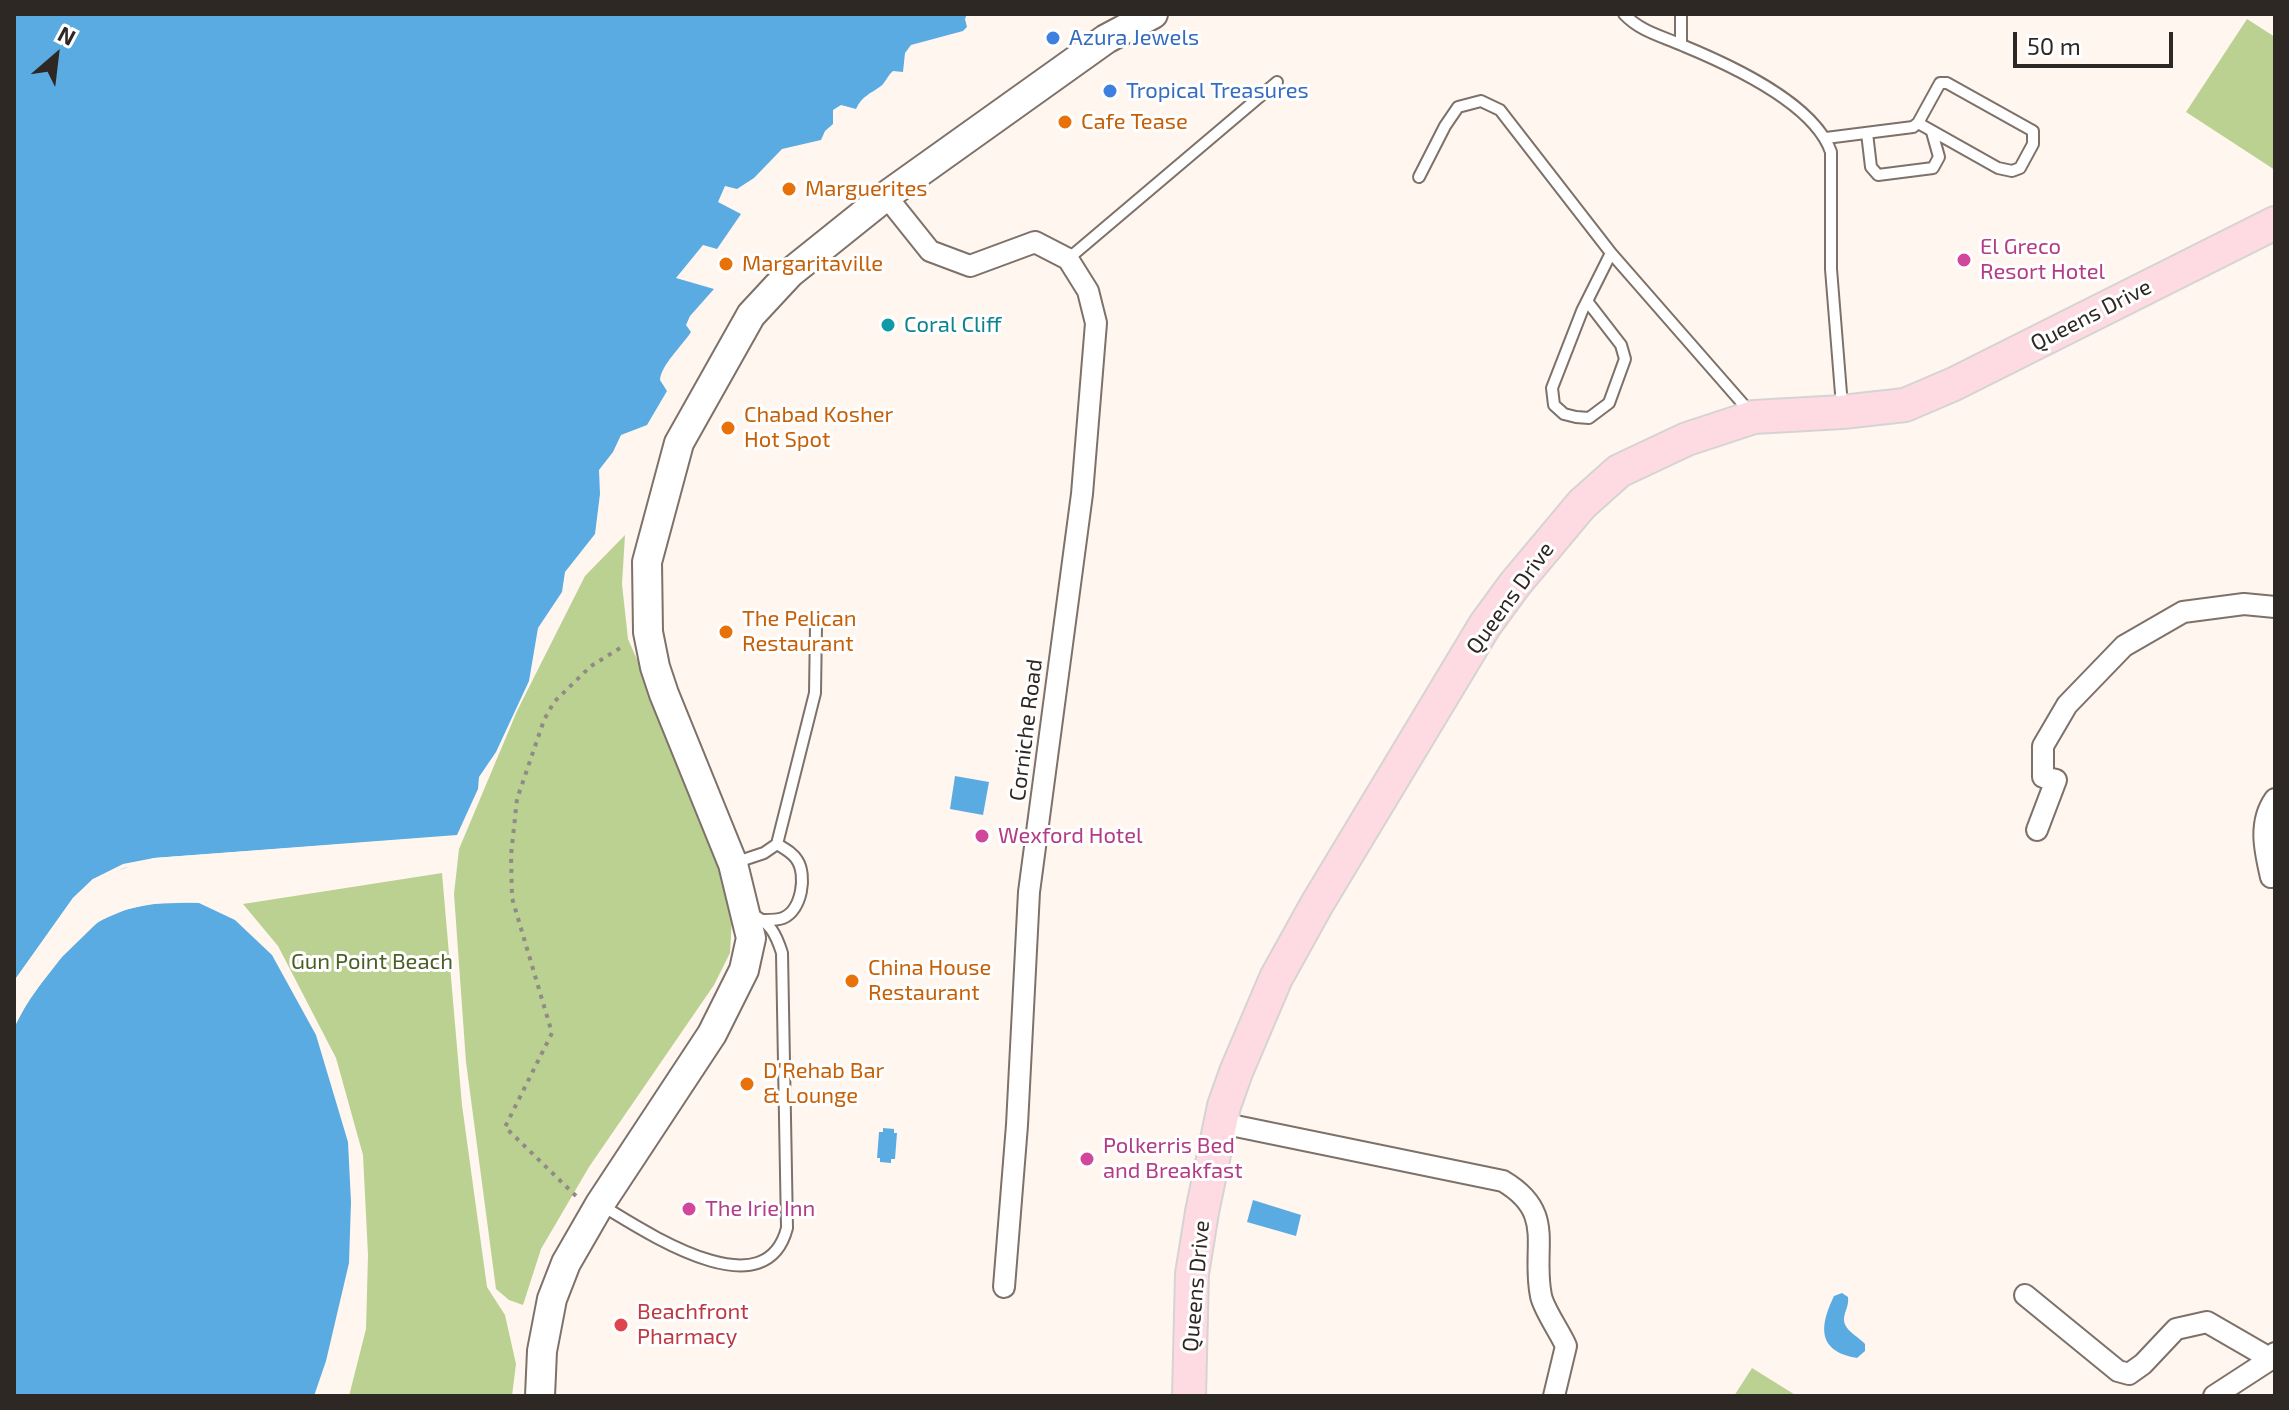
<!DOCTYPE html>
<html>
<head>
<meta charset="utf-8">
<style>
  body { margin:0 }
  #map { position:relative; width:2289px; height:1410px; overflow:hidden; background:#fff6f0; font-family:"Exo 2",sans-serif }
  canvas { display:block }
  .frame { position:absolute; inset:0; border:16px solid #2d2824; pointer-events:none }
  .north { position:absolute; left:16px; top:16px; width:80px; height:80px; -webkit-text-stroke:6px #fff; paint-order:stroke; rotate:28deg; font-size:22px; font-weight:700; line-height:32px; text-align:center; color:#2d2824 }
  .north::after { content:''; display:block; margin:auto; width:28px; height:36px; background:#2d2824; clip-path:polygon(50% 0,100% 100%,50% 72%,0 100%) }
  .scale { position:absolute; left:2013px; top:32px; width:160px; height:36px; box-sizing:border-box; border:4px solid #2d2824; border-top:0; padding-left:10px; font-size:24px; line-height:28px; white-space:nowrap; color:#2d2824; -webkit-text-stroke:6px #fff; paint-order:stroke }
</style>
</head>
<body>
<div id="map">
<canvas width="2289" height="1410"></canvas>
<div class="frame"></div>
<div class="north">N</div>
<div class="scale">50 m</div>
</div>
<script>
const context = document.querySelector('canvas').getContext('2d');
context.lineJoin = 'round';
function fill(path, color) {
  context.fillStyle = color;
  context.fill(path, 'evenodd');
}
function stroke(path, color, width, dash) {
  context.strokeStyle = color;
  context.lineWidth = width;
  context.lineCap = dash ? 'butt' : 'round';
  context.setLineDash(dash || []);
  context.stroke(path);
}
function write(font, color, halo, rows, align = 'center') {
  context.font = font + ' "Exo 2",sans-serif';
  context.lineWidth = 6;
  context.setLineDash([]);
  context.textBaseline = 'middle';
  context.strokeStyle = halo;
  context.fillStyle = color;
  for (const [text, x, y, turn = 0] of rows) {
    context.save();
    context.translate(x, y);
    context.rotate((+turn || 0) * Math.PI / 180);
    context.textAlign = isNaN(turn) ? turn : align;
    if (halo) context.strokeText(text, 0, 0);
    context.fillText(text, 0, 0);
    context.restore();
  }
}
const green = new Path2D(`
  M 2247,19 L 2275,37 L 2275,170 L 2186,112 Z
  M 625,535 L 622,584 L 628,639 L 728,866 L 733,902 L 730,953 L 714,985 L 589,1167 L 541,1249 L 523,1305 L 509,1300 L 496,1289 L 466,1062 L 454,894 L 459,849 L 517,711 L 585,576 Z
  M 442,873 L 462,1105 L 487,1287 L 505,1315 L 516,1364 L 512,1396 L 349,1396 L 366,1329 L 368,1255 L 363,1155 L 336,1058 L 278,946 L 243,904 Z
  M 1752,1368 L 1797,1396 L 1734,1396 Z`);
const water = new Path2D(`
  M 14,14 L 967,14 L 965,19 L 967,27 L 963,31 L 911,45 L 905,53 L 903,72 L 893,71 C 888,75 885,83 881,86 C 870,94 862,96 856,109 L 841,105 L 833,110 L 833,124 L 825,131 L 821,140 L 782,149 L 754,178 L 737,189 L 725,186 L 718,202 L 741,214 L 717,249 L 703,245 L 676,278 L 714,289 L 690,316 L 686,325 L 691,332 C 682,346 661,365 660,380 L 667,391 L 647,425 L 621,435 L 613,452 L 599,470 L 600,494 L 595,534 L 565,572 L 562,592 L 538,628 L 529,681 L 496,752 L 479,777 L 478,789 L 457,835 L 154,858 L 93,879 L 73,898 L 14,981 Z
  M 955,776 L 989,782 L 983,815 L 950,809 Z
  M 175,902 L 199,903 L 235,920 L 272,955 L 316,1035 L 348,1142 L 351,1202 L 349,1263 L 326,1361 L 314,1396 L 14,1396 L 14,1026 C 31,995 72,936 102,920 C 124,907 150,904 175,902 Z
  M 883,1128 L 894,1129 L 894,1133 L 897,1133 L 895,1159 L 891,1159 L 891,1163 L 880,1162 L 880,1158 L 877,1158 L 879,1132 L 883,1132 Z
  M 1253,1200 L 1301,1215 L 1296,1236 L 1247,1222 Z
  M 1842,1293 L 1848,1297 C 1849,1306 1845,1310 1844,1318 C 1843,1330 1858,1336 1865,1344 L 1865,1351 L 1857,1358 C 1816,1351 1820,1325 1834,1296 Z`);
const pier = new Path2D(`
  M 453,836 L 453,840 L 155,862 L 124,868 L 95,882 L 76,901 L 14,985 L 14,981 L 73,898 L 93,879 L 123,864 L 154,858 Z
  M 175,898 L 206,902 L 148,904 L 125,910 L 99,921 L 62,957 L 29,999 L 14,1028 L 14,1018 L 26,996 L 59,954 L 97,918 L 124,906 Z`);
const path = new Path2D(`
  M 576,1196 L 505,1127 L 552,1033 L 512,898 L 511,855 L 517,799 L 544,720 L 554,702 L 591,666 L 625,645`);
const lane = new Path2D(`
  M 1624,14 C 1641,32 1662,36 1684,46 C 1730,65 1814,103 1831,152 L 1831,269 L 1842,406
  M 1681,14 L 1681,44
  M 1867,133 L 1871,167 L 1878,175 L 1933,168 L 1939,157 L 1932,132
  M 1826,138 L 1913,127 L 1918,123 L 1940,83 L 1947,83 L 2033,131 L 2033,144 L 2020,168 L 2012,171 L 1998,168 L 1918,123
  M 1419,177 L 1445,126 L 1458,107 L 1481,101 L 1500,110 L 1611,253 L 1750,412
  M 1068,259 L 1277,82
  M 1587,301 L 1621,345 L 1625,359 L 1609,403 L 1589,418 L 1576,417 L 1564,414 L 1554,405 L 1552,388 L 1582,311 L 1611,253
  M 734,863 L 764,853 L 777,844 L 815,693 L 816,626
  M 764,920 C 770,920 778,920 783,918 C 802,910 807,875 797,860 C 793,853 785,849 777,844
  M 601,1205 C 643,1230 765,1313 787,1228 L 782,953 C 776,934 770,922 751,914`);
const street = new Path2D(`
  M 886,196 L 930,251 L 970,266 L 1035,242 L 1068,259 L 1088,291 L 1096,323 L 1082,494 L 1029,892 L 1017,1125 L 1004,1287
  M 2037,830 L 2056,780 L 2043,777 L 2043,746 L 2067,705 L 2124,646 L 2183,612 L 2244,604 L 2275,607
  M 2271,877 C 2265,851 2258,823 2275,799
  M 1221,1123 L 1503,1181 C 1557,1213 1531,1247 1541,1296 C 1544,1310 1560,1332 1566,1346 L 1554,1396
  M 2025,1295 L 2118,1371 L 2129,1374 L 2143,1364 L 2176,1329 L 2207,1322 L 2271,1359
  M 2214,1396 L 2271,1359 L 2275,1353`);
const secondary = new Path2D(`
  M 540,1396 L 542,1351 L 552,1299 L 566,1263 L 600,1204 L 712,1034 L 744,970 L 751,938 L 733,864 L 664,694 L 655,667 L 648,632 L 647,562 L 679,443 L 751,315 L 790,273 L 886,196 L 1106,39 L 1153,14`);
const primary = new Path2D(`
  M 1189,1396 L 1192,1274 L 1202,1212 L 1224,1106 L 1236,1072 L 1276,978 L 1317,904 L 1485,625 L 1515,584 L 1582,504 L 1619,471 L 1687,439 L 1754,417 L 1842,412 L 1905,405 L 1954,384 L 2275,223`);
const markers = [
  [1053,38,8,"#3f7fe0"],
  [1110,91,8,"#3f7fe0"],
  [1065,122,8,"#e8710a"],
  [789,189,8,"#e8710a"],
  [1964,260,8,"#d1479c"],
  [726,264,8,"#e8710a"],
  [888,325,8,"#0f9aa8"],
  [728,428,8,"#e8710a"],
  [726,632,8,"#e8710a"],
  [982,836,8,"#d1479c"],
  [852,981,8,"#e8710a"],
  [747,1084,8,"#e8710a"],
  [1087,1159,8,"#d1479c"],
  [689,1209,8,"#d1479c"],
  [621,1325,8,"#e0444e"]
];
const shopNames = [
  ["Azura Jewels",1069,38],
  ["Tropical Treasures",1126,91]
];
const foodNames = [
  ["Cafe Tease",1081,122],
  ["Marguerites",805,189],
  ["Margaritaville",742,264],
  ["Chabad Kosher",744,415],
  ["Hot Spot",744,440],
  ["The Pelican",742,619],
  ["Restaurant",742,644],
  ["China House",868,968],
  ["Restaurant",868,993],
  ["D'Rehab Bar",763,1071],
  ["& Lounge",763,1096]
];
const hotelNames = [
  ["El Greco",1980,247],
  ["Resort Hotel",1980,272],
  ["Wexford Hotel",998,836],
  ["Polkerris Bed",1103,1146],
  ["and Breakfast",1103,1171],
  ["The Irie Inn",705,1209]
];
const streetNames = [
  ["Queens Drive",2091,315,-27],
  ["Queens Drive",1510,598,-54],
  ["Corniche Road",1026,730,-83],
  ["Queens Drive",1196,1286,-85]
];
const cultureNames = [
  ["Coral Cliff",904,325]
];
const parkNames = [
  ["Gun Point Beach",372,962]
];
const healthNames = [
  ["Beachfront",637,1312],
  ["Pharmacy",637,1337]
];
fill(green, '#bbd192');
fill(water, '#5babe3');
fill(pier, '#fff6f0');
stroke(lane, '#7d7169', 14);
stroke(street, '#7d7169', 24);
stroke(secondary, '#7d7169', 32);
stroke(primary, '#d5d4d3', 36);
stroke(path, '#918a85', 4, [4, 6]);
stroke(lane, '#fff', 10);
stroke(street, '#fff', 20);
stroke(secondary, '#fff', 28);
stroke(primary, '#fedbe3', 32);
for (const [x, y, r, color] of markers) {
  const dot = new Path2D();
  dot.arc(x, y, r, 0, 2 * Math.PI);
  context.fillStyle = color;
  context.fill(dot);
  stroke(dot, '#fff', 3);
}
write('22px', '#366cbe', '#fff', shopNames, 'left');
write('22px', '#c56008', '#fff', foodNames, 'left');
write('22px', '#b23c85', '#fff', hotelNames, 'left');
write('22px', '#2d2824', '#fff', streetNames);
write('22px', '#0d838f', '#fff', cultureNames, 'left');
write('22px', '#4c5e24', '#fff', parkNames);
write('22px', '#be3a42', '#fff', healthNames, 'left');
</script>
</body>
</html>
